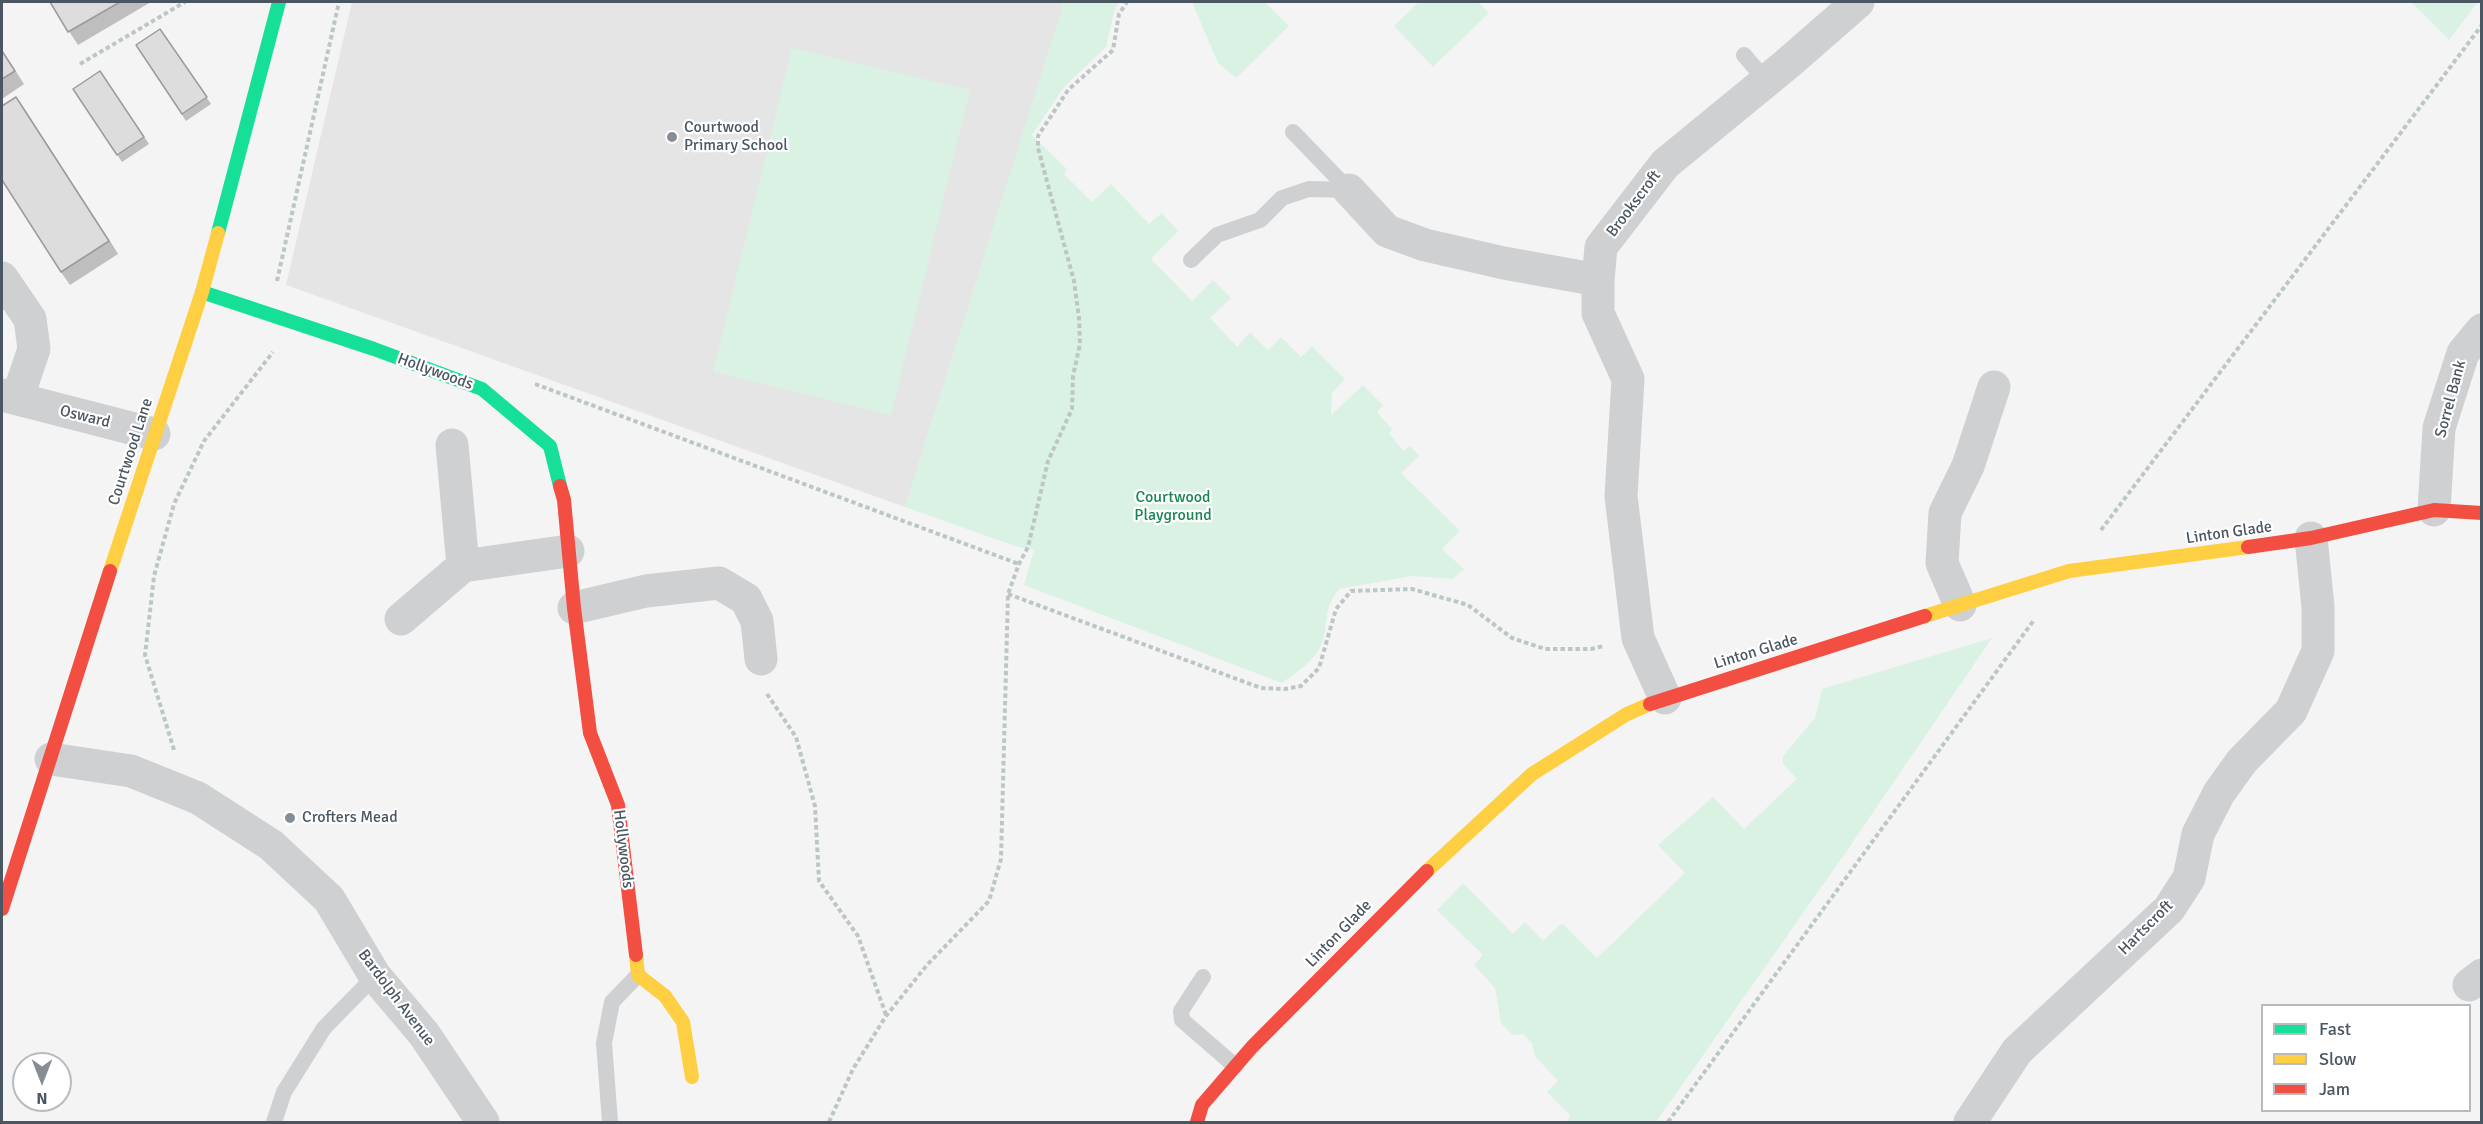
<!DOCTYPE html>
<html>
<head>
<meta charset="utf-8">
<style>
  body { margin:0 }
  #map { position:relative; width:2483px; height:1124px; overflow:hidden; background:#f4f4f4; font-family:Signika,sans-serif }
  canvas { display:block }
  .frame { position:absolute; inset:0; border:3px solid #4a5661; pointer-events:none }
  .legend { position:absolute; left:2261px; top:1004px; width:210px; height:108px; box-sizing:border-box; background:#fff; border:2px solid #b7bbc0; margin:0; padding:8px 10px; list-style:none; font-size:18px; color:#4a5661 }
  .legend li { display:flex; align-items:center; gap:12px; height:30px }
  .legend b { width:30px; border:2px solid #b7bbc0 }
  .north { position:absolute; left:12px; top:1052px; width:60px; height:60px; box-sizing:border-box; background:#fff; border:2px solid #b7bbc0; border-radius:50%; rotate:180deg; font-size:16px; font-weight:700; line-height:24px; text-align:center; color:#4a5661 }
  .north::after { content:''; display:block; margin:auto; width:21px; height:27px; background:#868d94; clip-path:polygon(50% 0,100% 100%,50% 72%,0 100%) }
</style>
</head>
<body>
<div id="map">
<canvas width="2483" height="1124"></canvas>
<div class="frame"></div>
<ul class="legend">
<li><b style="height:8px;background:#16e098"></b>Fast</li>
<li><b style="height:8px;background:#ffcf43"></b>Slow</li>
<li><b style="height:8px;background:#f24e42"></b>Jam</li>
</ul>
<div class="north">N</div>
</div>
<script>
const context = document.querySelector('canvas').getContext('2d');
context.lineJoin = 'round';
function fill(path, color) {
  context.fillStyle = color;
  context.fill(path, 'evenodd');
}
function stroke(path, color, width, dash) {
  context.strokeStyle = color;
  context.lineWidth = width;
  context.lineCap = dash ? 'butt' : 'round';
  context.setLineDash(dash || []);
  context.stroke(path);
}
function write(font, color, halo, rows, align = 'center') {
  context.font = font + ' Signika,sans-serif';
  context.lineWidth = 4.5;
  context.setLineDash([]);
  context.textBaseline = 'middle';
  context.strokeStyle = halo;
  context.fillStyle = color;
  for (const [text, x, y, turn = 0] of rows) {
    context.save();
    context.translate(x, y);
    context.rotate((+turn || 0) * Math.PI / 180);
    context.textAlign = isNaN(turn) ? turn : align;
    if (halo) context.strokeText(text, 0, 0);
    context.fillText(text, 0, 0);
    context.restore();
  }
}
const education = new Path2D(`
  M 352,2 L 1065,2 L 905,507 L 286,285 Z`);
const green = new Path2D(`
  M 1064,2 L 1119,2 L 1114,12 L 1106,47 L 1064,87 L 1032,135 L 1067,169 L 1064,174 L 1092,202 L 1111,184 L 1149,224 L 1162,213 L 1178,231 L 1151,259 L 1192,301 L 1213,280 L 1231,298 L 1210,318 L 1237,347 L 1250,332 L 1268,350 L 1281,337 L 1301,357 L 1312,346 L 1345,379 L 1332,393 L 1331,415 L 1363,385 L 1383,405 L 1377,412 L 1392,429 L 1389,434 L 1404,451 L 1410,446 L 1419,456 L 1401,473 L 1460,531 L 1442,549 L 1464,569 L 1453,579 L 1412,576 L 1339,589 C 1321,611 1330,628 1320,647 C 1312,663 1295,673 1282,683 L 1024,585 L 1034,550 L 1015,546 L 905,507 Z
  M 1192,2 L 1265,2 L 1289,26 L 1236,78 L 1218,63 Z
  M 1419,2 L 1478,2 L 1489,13 L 1433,67 L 1394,26 Z
  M 2411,2 L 2478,2 L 2449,40 Z
  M 792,48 L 970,90 L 891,415 L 713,372 Z
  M 1992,638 L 1846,852 L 1656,1122 L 1569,1122 L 1567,1121 L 1571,1116 L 1547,1092 L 1558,1081 L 1535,1056 L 1532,1043 L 1523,1034 L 1513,1035 L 1501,1023 L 1495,988 L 1474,965 L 1483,955 L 1437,910 L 1463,883 L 1513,934 L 1525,922 L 1543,941 L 1562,923 L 1597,958 L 1685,873 L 1658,845 L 1713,797 L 1744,829 L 1797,779 L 1783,764 L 1783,756 L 1815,718 L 1822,689 Z`);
const path = new Path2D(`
  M 80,64 L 185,2
  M 277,281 L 339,2
  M 535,384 L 1019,564
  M 2101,530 L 2482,25
  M 1008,594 L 1261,688 L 1285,689 L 1301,686 L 1319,668 L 1336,609 L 1351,591 L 1412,589 L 1468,605 L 1512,638 L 1545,649 L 1591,649 L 1604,646
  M 767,694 L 796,737 L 815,806 L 819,881 L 858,936 L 886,1015
  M 174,750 L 145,655 L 154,576 L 174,504 L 204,441 L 273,352
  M 829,1122 L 853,1069 L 886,1016 L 927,965 L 989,901 L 1001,859 L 1008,594 L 1019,564 L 1028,547 L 1048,461 L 1072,409 L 1073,376 L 1080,344 L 1079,318 L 1074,281 L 1038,148 L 1038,136 L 1068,90 L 1113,50 L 1119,14 L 1127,2
  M 1668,1122 L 2034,620`);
const lane = new Path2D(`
  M 1744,55 L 1767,82
  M 1293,132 L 1349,190
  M 1191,260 L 1217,235 L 1260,220 L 1282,198 L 1309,189 L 1349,190
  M 1203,977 L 1181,1011 L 1182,1020 L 1235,1066
  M 274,1122 L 284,1092 L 324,1028 L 375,976
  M 610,1122 L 604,1043 L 612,1002 L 638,975`);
const street = new Path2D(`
  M 1349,190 L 1387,231 L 1425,245 L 1504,263 L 1598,280
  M 2,278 L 30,319 L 34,349 L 17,399
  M 2,395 L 154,434
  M 452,445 L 463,566
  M 2434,510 L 2439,428 L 2463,353 L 2482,330
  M 1960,605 L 1942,563 L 1945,513 L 1968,466 L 1994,387
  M 574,608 L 646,591 L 719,583 L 746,599 L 757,621 L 761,659
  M 401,619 L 463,566 L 568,551
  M 1665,698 L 1638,638 L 1621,496 L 1628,379 L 1598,313 L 1598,280 L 1601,247 L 1665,164 L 1787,64 L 1858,2
  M 51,759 L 131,771 L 198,798 L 271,845 L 329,899 L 375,976 L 424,1034 L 483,1122
  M 2469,985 L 2482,975
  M 1970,1122 L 2017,1051 L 2169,909 L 2189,878 L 2198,834 L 2219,793 L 2242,761 L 2291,711 L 2318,651 L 2318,607 L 2311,538`);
const fast = new Path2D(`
  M 218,233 L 279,2
  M 202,292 L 374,349 L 482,389 L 550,446 L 560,486`);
const slow = new Path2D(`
  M 110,571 L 202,292 L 218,233
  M 1925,616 L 2069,571 L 2248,547
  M 1427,871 L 1532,774 L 1627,714 L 1650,704
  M 636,955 L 638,975 L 665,996 L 683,1022 L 692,1077`);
const jam = new Path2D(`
  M 560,486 L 564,500 L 574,608 L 590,733 L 618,805 L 636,955
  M 2248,547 L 2311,538 L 2434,510 L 2482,513
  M 1650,704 L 1925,616
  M 2,909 L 110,571
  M 1197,1122 L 1202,1105 L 1252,1047 L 1427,871`);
const wall = new Path2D(`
  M 50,2 L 151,2 L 78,45 Z
  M 160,29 L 211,104 L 186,121 L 136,45 Z
  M 2,50 L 24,84 L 2,99 Z
  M 100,71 L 149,144 L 122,162 L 73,89 Z
  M 25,110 L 118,254 L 70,285 L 61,272 Z`);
const shadedWall = new Path2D(`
  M 16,97 L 25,110 L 118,254 L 109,241 Z`);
const building = new Path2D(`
  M 50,2 L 120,2 L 68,32 Z
  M 160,29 L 207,97 L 182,114 L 136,45 Z
  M 2,51 L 15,71 L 2,79 Z
  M 100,71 L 144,137 L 117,155 L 73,89 Z
  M 16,97 L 109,241 L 61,272 L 2,180 L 2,106 Z`);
const markers = [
  [672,137,6,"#868d94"],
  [290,818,6,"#868d94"]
];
const poiNames = [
  ["Courtwood",684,128],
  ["Primary School",684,146],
  ["Crofters Mead",302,818]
];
const streetNames = [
  ["Brookscroft",1634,204,-53],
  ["Hollywoods",435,372,20],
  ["Sorrel Bank",2451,399,-75],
  ["Osward",85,417,14],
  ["Courtwood Lane",131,452,-72],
  ["Linton Glade",2229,533,-8],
  ["Linton Glade",1756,652,-17],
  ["Hollywoods",623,849,83],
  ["Hartscroft",2146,928,-45],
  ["Linton Glade",1339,934,-46],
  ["Bardolph Avenue",396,998,53]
];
const parkNames = [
  ["Courtwood",1173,498],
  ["Playground",1173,516]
];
fill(education, '#e6e5e6');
fill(green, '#d9f2e3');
stroke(path, '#bcc7c4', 4, [4.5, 3]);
stroke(lane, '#ced0d2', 16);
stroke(street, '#ced0d2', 33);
stroke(fast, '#16e098', 14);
stroke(slow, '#ffcf43', 14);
stroke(jam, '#f24e42', 14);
fill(wall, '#bebebf');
fill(shadedWall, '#9b9b9b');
fill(building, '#ddddde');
stroke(building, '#9b9b9b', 1.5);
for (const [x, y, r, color] of markers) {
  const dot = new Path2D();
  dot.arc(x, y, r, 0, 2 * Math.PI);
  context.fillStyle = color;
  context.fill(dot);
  stroke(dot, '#fff', 2);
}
write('16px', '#4a5661', '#fff', poiNames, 'left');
write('16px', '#4a5661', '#fff', streetNames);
write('16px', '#17864f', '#fff', parkNames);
</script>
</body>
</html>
